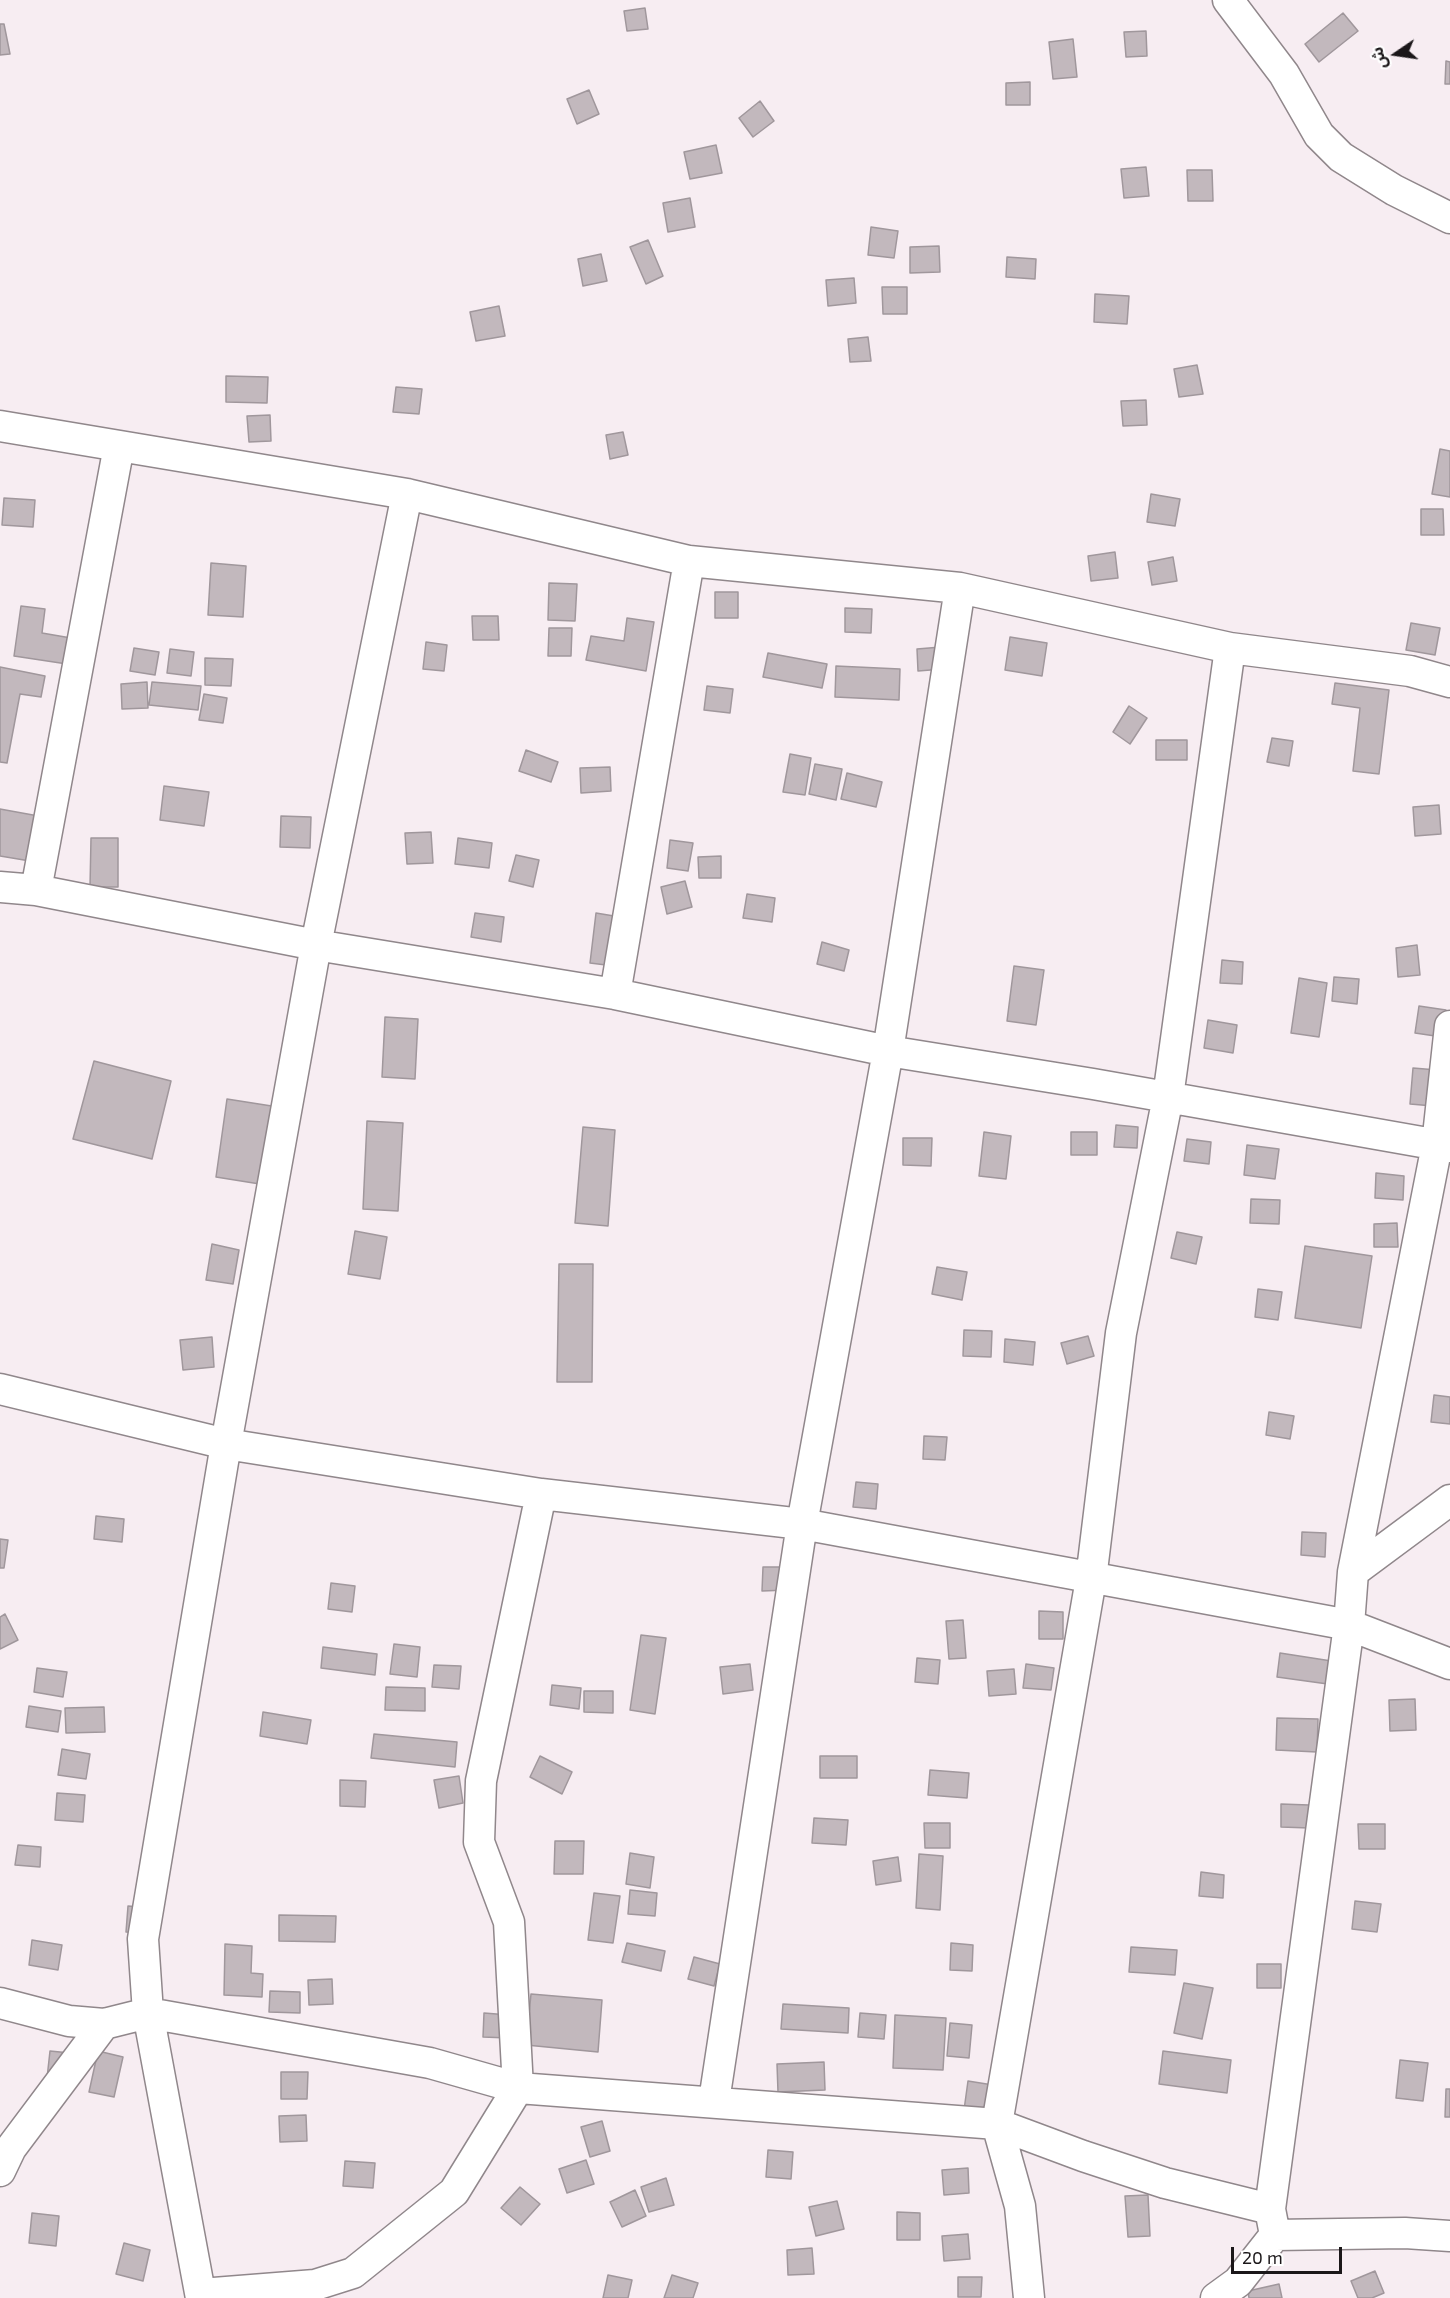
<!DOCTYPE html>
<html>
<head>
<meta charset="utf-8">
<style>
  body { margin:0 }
  #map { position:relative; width:1450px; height:2298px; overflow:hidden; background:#f7edf2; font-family:"Exo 2","Noto Sans Arabic",sans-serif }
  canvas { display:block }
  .north { position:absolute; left:1366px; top:24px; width:60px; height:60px; -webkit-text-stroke:4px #fff; paint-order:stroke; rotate:257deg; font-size:16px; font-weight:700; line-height:24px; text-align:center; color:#1b1719 }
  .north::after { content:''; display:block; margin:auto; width:21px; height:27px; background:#1b1719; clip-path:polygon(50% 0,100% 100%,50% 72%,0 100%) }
  .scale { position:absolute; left:1231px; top:2247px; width:111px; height:27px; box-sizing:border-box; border:3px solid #1b1719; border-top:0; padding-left:8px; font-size:18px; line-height:21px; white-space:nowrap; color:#1b1719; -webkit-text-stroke:4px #fff; paint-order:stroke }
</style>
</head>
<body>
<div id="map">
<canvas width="1450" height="2298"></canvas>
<div class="north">ش</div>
<div class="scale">20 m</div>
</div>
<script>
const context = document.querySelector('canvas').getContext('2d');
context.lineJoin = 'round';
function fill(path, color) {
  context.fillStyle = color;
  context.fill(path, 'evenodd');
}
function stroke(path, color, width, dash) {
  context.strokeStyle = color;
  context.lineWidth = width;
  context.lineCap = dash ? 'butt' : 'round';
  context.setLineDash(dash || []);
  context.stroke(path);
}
const building = new Path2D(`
  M 645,8 L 648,29 L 627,31 L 624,11 Z
  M 1343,13 L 1358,31 L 1319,62 L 1305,44 Z
  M 0,24 L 4,24 L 10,54 L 0,55 Z
  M 1146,31 L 1147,56 L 1126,57 L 1124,32 Z
  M 1073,39 L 1077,77 L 1053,79 L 1049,42 Z
  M 1446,61 L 1450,62 L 1450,84 L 1445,84 Z
  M 1030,82 L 1030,105 L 1006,105 L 1006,83 Z
  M 589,90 L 599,114 L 577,124 L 567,99 Z
  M 760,101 L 774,121 L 753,137 L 739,118 Z
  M 716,145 L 722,173 L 690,179 L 684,152 Z
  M 1146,167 L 1149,196 L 1124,198 L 1121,169 Z
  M 1187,170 L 1212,170 L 1213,201 L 1188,201 Z
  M 690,198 L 695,227 L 668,232 L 663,203 Z
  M 871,227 L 898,231 L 894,258 L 868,255 Z
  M 648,240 L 663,276 L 646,284 L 630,247 Z
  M 939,246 L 940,272 L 910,273 L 910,247 Z
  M 601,254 L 607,281 L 583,286 L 578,259 Z
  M 1007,257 L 1036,259 L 1035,279 L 1006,277 Z
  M 854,278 L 856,303 L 828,306 L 826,280 Z
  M 882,287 L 907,287 L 907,314 L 883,314 Z
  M 1095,294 L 1129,296 L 1127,324 L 1094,322 Z
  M 499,306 L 505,336 L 476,341 L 470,312 Z
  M 868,337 L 871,361 L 850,362 L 848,339 Z
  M 1197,365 L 1203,394 L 1179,397 L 1174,369 Z
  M 226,376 L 268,377 L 267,403 L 226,402 Z
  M 396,387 L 422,389 L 419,414 L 393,412 Z
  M 1146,400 L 1147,425 L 1123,426 L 1121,401 Z
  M 270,415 L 271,441 L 249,442 L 247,416 Z
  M 623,432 L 628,455 L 610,459 L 606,435 Z
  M 1440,449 L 1450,451 L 1450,497 L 1432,494 Z
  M 1151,494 L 1180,499 L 1175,526 L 1147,522 Z
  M 4,498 L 35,500 L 33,527 L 2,525 Z
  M 1421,509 L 1443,509 L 1444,535 L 1421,535 Z
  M 1115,552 L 1118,578 L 1091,581 L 1088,556 Z
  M 1173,557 L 1177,581 L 1152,585 L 1148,562 Z
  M 211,563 L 246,566 L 243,617 L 208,615 Z
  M 549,583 L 577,584 L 575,621 L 548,620 Z
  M 715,592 L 738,592 L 738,618 L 715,618 Z
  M 21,606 L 45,609 L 42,633 L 71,638 L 67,664 L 14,656 Z
  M 845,608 L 872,609 L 871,633 L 845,632 Z
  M 472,616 L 498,616 L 499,640 L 473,640 Z
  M 627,618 L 654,622 L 646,671 L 586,660 L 591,636 L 624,641 Z
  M 1411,623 L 1440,628 L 1435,655 L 1406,650 Z
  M 549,628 L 572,628 L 571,656 L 548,656 Z
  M 1010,637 L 1047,643 L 1042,676 L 1005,670 Z
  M 426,642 L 447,645 L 444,671 L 423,669 Z
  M 941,647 L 943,669 L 918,671 L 917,649 Z
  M 134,648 L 159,652 L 155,675 L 130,671 Z
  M 170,649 L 194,652 L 191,676 L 167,673 Z
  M 768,653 L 827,664 L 822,688 L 763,677 Z
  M 205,658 L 233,659 L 231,686 L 205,685 Z
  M 836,666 L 900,669 L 899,700 L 835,697 Z
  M 0,667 L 45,676 L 41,697 L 20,694 L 7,763 L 0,762 Z
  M 147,682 L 148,708 L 122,709 L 121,684 Z
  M 152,682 L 201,686 L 198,710 L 149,705 Z
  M 1335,683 L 1389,690 L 1379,774 L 1353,771 L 1360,708 L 1332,704 Z
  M 707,686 L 733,689 L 730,713 L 704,710 Z
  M 204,694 L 227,698 L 223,723 L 199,720 Z
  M 1129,706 L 1147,718 L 1130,744 L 1113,732 Z
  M 1272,738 L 1293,741 L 1289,766 L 1267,762 Z
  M 1156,740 L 1187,740 L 1187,760 L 1156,760 Z
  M 526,750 L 558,762 L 551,782 L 519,771 Z
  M 790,754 L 811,758 L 805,795 L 783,792 Z
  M 815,764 L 842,769 L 836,800 L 809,794 Z
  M 610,767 L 611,791 L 581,793 L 580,768 Z
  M 847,773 L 882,782 L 876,807 L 841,799 Z
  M 164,786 L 209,792 L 204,826 L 160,820 Z
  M 1439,805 L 1441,834 L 1415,836 L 1413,807 Z
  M 0,809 L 44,817 L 36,862 L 0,856 Z
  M 281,816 L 311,817 L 310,848 L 280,847 Z
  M 431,832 L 433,863 L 407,864 L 405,833 Z
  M 91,838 L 118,838 L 118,887 L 90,887 Z
  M 458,838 L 492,843 L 489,868 L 455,864 Z
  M 670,840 L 693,843 L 688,871 L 667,868 Z
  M 516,855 L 539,860 L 533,887 L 509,881 Z
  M 721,856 L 721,878 L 699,878 L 698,857 Z
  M 685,881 L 692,907 L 667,914 L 661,887 Z
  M 747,894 L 775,898 L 772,922 L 743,918 Z
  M 475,913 L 504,917 L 501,942 L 471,937 Z
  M 596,913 L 620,917 L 614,966 L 590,963 Z
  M 822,942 L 849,950 L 844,971 L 817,964 Z
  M 1417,945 L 1420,975 L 1398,977 L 1396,948 Z
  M 1222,960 L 1243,962 L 1242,984 L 1220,983 Z
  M 1014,966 L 1044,970 L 1036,1025 L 1007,1021 Z
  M 1334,977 L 1359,979 L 1357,1004 L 1332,1001 Z
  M 1299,978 L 1327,983 L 1319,1037 L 1291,1033 Z
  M 1419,1006 L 1446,1010 L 1442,1037 L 1415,1033 Z
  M 385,1017 L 418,1019 L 415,1079 L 382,1077 Z
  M 1208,1020 L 1237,1025 L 1233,1053 L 1204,1048 Z
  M 94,1061 L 171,1081 L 152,1159 L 73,1139 Z
  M 1413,1068 L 1437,1070 L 1433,1106 L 1410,1104 Z
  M 227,1099 L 278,1107 L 266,1185 L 216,1177 Z
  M 367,1121 L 403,1123 L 398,1211 L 363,1209 Z
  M 1116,1125 L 1138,1127 L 1137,1148 L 1114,1147 Z
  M 583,1127 L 615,1130 L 608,1226 L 575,1223 Z
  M 984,1132 L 1011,1136 L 1006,1179 L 979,1176 Z
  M 1071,1132 L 1097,1132 L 1097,1155 L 1071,1155 Z
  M 903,1138 L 932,1138 L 931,1166 L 903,1165 Z
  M 1187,1139 L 1211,1142 L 1209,1164 L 1184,1161 Z
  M 1247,1145 L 1279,1149 L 1275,1179 L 1244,1175 Z
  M 1376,1173 L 1404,1176 L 1403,1200 L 1375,1198 Z
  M 1251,1199 L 1280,1200 L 1279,1224 L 1250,1223 Z
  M 1397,1223 L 1398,1247 L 1374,1247 L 1374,1224 Z
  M 355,1231 L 387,1237 L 380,1279 L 348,1274 Z
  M 1177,1232 L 1202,1237 L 1196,1264 L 1171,1258 Z
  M 212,1244 L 239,1250 L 233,1284 L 206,1280 Z
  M 1305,1246 L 1372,1256 L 1361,1328 L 1295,1318 Z
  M 559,1264 L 593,1264 L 592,1382 L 557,1382 Z
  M 937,1267 L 967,1272 L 962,1300 L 932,1294 Z
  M 1258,1289 L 1282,1292 L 1278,1320 L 1255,1317 Z
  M 964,1330 L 992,1331 L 991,1357 L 963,1356 Z
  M 1088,1336 L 1094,1356 L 1067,1364 L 1061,1343 Z
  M 212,1337 L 214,1367 L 183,1370 L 180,1340 Z
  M 1005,1339 L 1035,1342 L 1033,1365 L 1004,1362 Z
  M 1434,1395 L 1450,1397 L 1450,1424 L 1431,1422 Z
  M 1269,1412 L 1294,1416 L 1290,1439 L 1266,1435 Z
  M 924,1436 L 947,1437 L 945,1460 L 923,1459 Z
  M 856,1482 L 878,1484 L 876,1509 L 853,1507 Z
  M 96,1516 L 124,1519 L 122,1542 L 94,1539 Z
  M 1302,1532 L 1326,1533 L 1325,1557 L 1301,1555 Z
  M 0,1539 L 8,1540 L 4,1568 L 0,1568 Z
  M 763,1567 L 788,1567 L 788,1590 L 762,1591 Z
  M 331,1583 L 355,1586 L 352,1612 L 328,1609 Z
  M 1039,1611 L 1063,1612 L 1063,1639 L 1039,1639 Z
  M 5,1614 L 18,1640 L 0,1649 L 0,1617 Z
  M 963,1620 L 966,1658 L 949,1659 L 946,1621 Z
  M 641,1635 L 666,1638 L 655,1714 L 630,1710 Z
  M 394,1644 L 420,1647 L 417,1677 L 390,1674 Z
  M 323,1647 L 377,1654 L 375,1675 L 321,1668 Z
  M 1280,1653 L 1338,1662 L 1335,1685 L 1277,1677 Z
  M 917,1658 L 940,1660 L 938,1684 L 915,1682 Z
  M 750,1664 L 753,1690 L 723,1694 L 720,1667 Z
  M 1026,1664 L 1054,1668 L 1051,1690 L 1023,1688 Z
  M 434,1665 L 461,1666 L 459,1689 L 432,1687 Z
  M 37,1668 L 67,1672 L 63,1697 L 34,1692 Z
  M 1014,1669 L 1016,1694 L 989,1696 L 987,1671 Z
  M 552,1685 L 581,1688 L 579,1709 L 550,1705 Z
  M 386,1687 L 425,1688 L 425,1711 L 385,1710 Z
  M 584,1691 L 613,1691 L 613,1713 L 584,1712 Z
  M 1415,1699 L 1416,1730 L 1390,1731 L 1389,1700 Z
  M 29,1706 L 61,1711 L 58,1732 L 26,1727 Z
  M 104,1707 L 105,1732 L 66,1733 L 65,1708 Z
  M 263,1712 L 311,1720 L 307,1744 L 260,1736 Z
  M 1277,1718 L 1318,1719 L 1317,1752 L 1276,1750 Z
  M 374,1734 L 457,1742 L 455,1767 L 371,1758 Z
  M 62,1749 L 90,1754 L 86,1779 L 58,1775 Z
  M 540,1756 L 572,1772 L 562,1794 L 530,1777 Z
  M 820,1756 L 857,1756 L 857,1778 L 820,1778 Z
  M 930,1770 L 969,1773 L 967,1798 L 928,1795 Z
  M 459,1776 L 463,1803 L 439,1808 L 434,1780 Z
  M 340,1780 L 366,1781 L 365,1807 L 340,1806 Z
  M 57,1793 L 85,1795 L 83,1822 L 55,1820 Z
  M 1281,1804 L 1309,1805 L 1309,1828 L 1281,1827 Z
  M 814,1818 L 848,1820 L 846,1845 L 812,1843 Z
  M 924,1823 L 950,1823 L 950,1848 L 925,1848 Z
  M 1358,1824 L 1385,1824 L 1385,1849 L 1359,1849 Z
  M 555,1841 L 584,1841 L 583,1874 L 554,1874 Z
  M 18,1845 L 41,1847 L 40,1867 L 15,1865 Z
  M 630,1853 L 654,1857 L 650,1888 L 626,1884 Z
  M 919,1854 L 943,1856 L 940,1910 L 916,1908 Z
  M 898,1857 L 901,1881 L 876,1885 L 873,1861 Z
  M 1201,1872 L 1224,1875 L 1223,1898 L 1199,1896 Z
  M 630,1890 L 657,1893 L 655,1916 L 628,1914 Z
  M 594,1893 L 620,1896 L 613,1943 L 588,1940 Z
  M 1355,1901 L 1381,1904 L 1377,1932 L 1352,1929 Z
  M 128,1906 L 152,1908 L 150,1933 L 126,1932 Z
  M 279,1915 L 336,1916 L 335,1942 L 279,1941 Z
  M 32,1940 L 62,1945 L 58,1970 L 29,1965 Z
  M 627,1943 L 665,1951 L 661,1971 L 622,1962 Z
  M 951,1943 L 973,1945 L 972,1971 L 950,1970 Z
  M 225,1944 L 252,1946 L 251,1973 L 263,1974 L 262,1997 L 224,1995 Z
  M 1131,1947 L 1177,1950 L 1175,1975 L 1129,1972 Z
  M 694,1957 L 720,1964 L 714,1986 L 688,1979 Z
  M 1257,1964 L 1281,1964 L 1281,1988 L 1257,1988 Z
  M 332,1979 L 333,2004 L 309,2005 L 308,1980 Z
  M 1184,1983 L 1213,1988 L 1202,2039 L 1174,2033 Z
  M 270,1991 L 300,1992 L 300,2013 L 269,2012 Z
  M 531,1994 L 602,2000 L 598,2052 L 526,2045 Z
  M 783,2004 L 849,2008 L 848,2033 L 781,2029 Z
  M 484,2013 L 509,2015 L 508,2038 L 483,2037 Z
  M 860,2013 L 886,2015 L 884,2039 L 858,2037 Z
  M 895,2015 L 946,2018 L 943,2070 L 893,2068 Z
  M 950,2023 L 972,2025 L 969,2058 L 947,2056 Z
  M 50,2051 L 70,2053 L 47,2078 Z
  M 98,2051 L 123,2057 L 114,2097 L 89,2092 Z
  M 1163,2051 L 1231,2060 L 1227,2093 L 1159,2084 Z
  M 1400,2060 L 1428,2063 L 1423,2101 L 1396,2098 Z
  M 824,2062 L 825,2090 L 778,2092 L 777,2064 Z
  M 281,2072 L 308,2072 L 307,2099 L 281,2099 Z
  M 968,2081 L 993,2085 L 988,2114 L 964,2110 Z
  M 1446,2089 L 1450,2089 L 1450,2117 L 1445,2117 Z
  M 306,2115 L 307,2141 L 280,2142 L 279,2116 Z
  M 602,2121 L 610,2151 L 590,2157 L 581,2127 Z
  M 768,2150 L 793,2152 L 791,2179 L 766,2177 Z
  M 586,2160 L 594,2184 L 567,2193 L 559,2169 Z
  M 345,2161 L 375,2163 L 373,2188 L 343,2186 Z
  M 968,2168 L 969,2193 L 944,2195 L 942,2170 Z
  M 666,2178 L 674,2205 L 649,2212 L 641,2187 Z
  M 520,2187 L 540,2204 L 521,2225 L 501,2208 Z
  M 635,2190 L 646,2216 L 622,2227 L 610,2202 Z
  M 1148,2195 L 1150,2236 L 1128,2237 L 1125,2196 Z
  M 837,2201 L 844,2229 L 816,2236 L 809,2207 Z
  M 897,2212 L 920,2213 L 920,2240 L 897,2240 Z
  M 32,2213 L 59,2216 L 56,2246 L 29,2243 Z
  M 968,2234 L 970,2259 L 944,2261 L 942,2236 Z
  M 124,2243 L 150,2250 L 143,2281 L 116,2274 Z
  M 812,2248 L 814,2274 L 788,2275 L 787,2250 Z
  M 1375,2271 L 1384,2293 L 1372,2298 L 1358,2298 L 1351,2281 Z
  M 608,2275 L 632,2280 L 628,2298 L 603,2298 Z
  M 672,2275 L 698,2283 L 693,2298 L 664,2298 Z
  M 958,2277 L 982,2277 L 981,2297 L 958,2297 Z
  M 1279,2284 L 1282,2298 L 1249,2298 L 1248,2291 Z`);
const street = new Path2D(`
  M 1228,0 L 1284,74 L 1319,135 L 1341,157 L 1394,190 L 1450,218
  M 0,426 L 407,494 L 689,561 L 960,588 L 1230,648 L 1410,671 L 1450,682
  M 0,887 L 36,890 L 316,945 L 615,994 L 888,1051 L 1093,1084 L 1450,1147
  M 36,890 L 119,446
  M 615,994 L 689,561
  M 0,1389 L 226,1444 L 541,1494 L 802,1524 L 1349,1625 L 1450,1664
  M 1353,1572 L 1450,1500
  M 0,2003 L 69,2021 L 104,2024 L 148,2013 L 430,2063 L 518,2088 L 997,2124 L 1083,2156 L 1165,2183 L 1270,2209
  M 714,2101 L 802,1524 L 888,1051 L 960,588
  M 0,2171 L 11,2148 L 104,2024
  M 1275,2235 L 1405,2233 L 1450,2236
  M 201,2294 L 315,2285 L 353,2273 L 454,2192 L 518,2088 L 509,1922 L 479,1842 L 481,1781 L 541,1494
  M 201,2298 L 148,2013 L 143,1939 L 226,1444 L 316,945 L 407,494
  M 1029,2298 L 1020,2206 L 997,2124 L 1091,1579 L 1121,1333 L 1168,1097 L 1230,648
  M 1216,2298 L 1238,2282 L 1275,2235 L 1270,2209 L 1349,1625 L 1353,1572 L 1437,1145 L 1450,1026`);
fill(building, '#c2b8bd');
stroke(building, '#a0979c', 1.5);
stroke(street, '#90878b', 33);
stroke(street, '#fff', 30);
</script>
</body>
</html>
